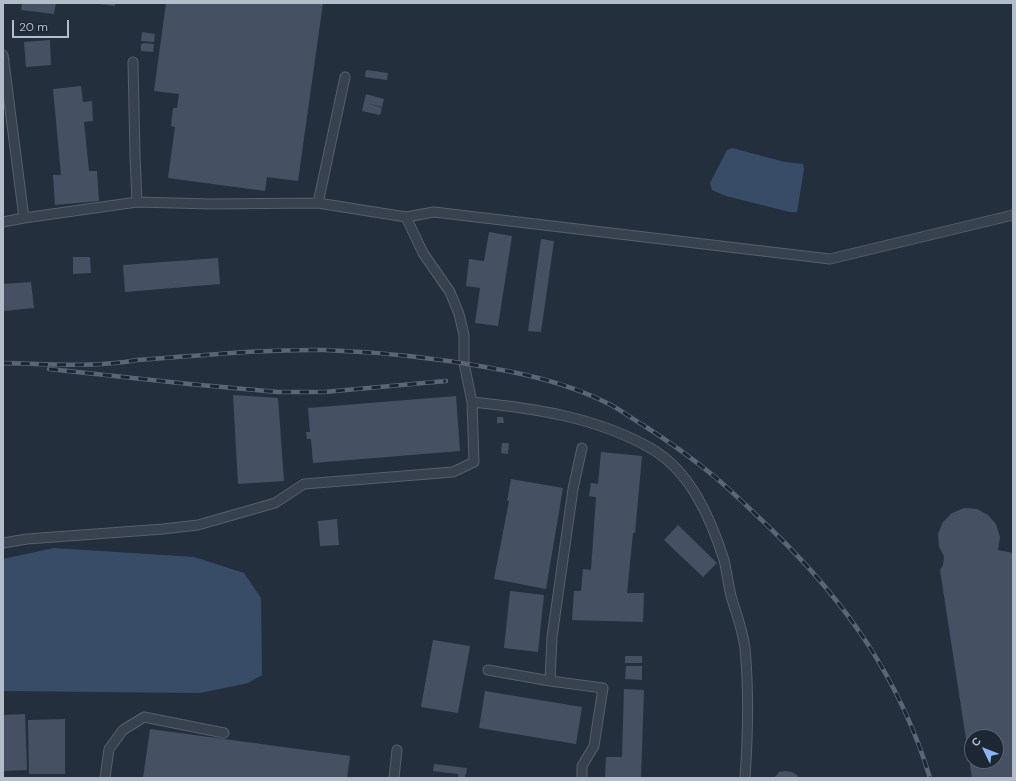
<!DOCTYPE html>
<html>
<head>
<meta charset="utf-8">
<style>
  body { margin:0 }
  #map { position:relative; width:1016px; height:781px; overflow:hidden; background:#242f3e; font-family:"DM Sans",sans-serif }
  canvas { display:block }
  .frame { position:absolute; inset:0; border:4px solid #b4bcc9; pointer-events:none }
  .north { position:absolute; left:964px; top:729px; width:40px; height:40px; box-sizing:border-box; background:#1d2633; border:1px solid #59626f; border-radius:50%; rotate:313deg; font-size:11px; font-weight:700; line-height:16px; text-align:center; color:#b4bcc9 }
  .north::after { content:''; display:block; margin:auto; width:14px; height:18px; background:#8ab4f8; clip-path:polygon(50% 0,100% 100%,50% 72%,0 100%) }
  .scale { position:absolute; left:12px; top:20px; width:57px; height:18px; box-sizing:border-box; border:2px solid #b4bcc9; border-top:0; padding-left:5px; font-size:12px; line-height:14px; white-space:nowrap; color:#b4bcc9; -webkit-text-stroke:3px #1d2633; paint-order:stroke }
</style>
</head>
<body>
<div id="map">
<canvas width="1016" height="781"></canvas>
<div class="frame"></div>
<div class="north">С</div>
<div class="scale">20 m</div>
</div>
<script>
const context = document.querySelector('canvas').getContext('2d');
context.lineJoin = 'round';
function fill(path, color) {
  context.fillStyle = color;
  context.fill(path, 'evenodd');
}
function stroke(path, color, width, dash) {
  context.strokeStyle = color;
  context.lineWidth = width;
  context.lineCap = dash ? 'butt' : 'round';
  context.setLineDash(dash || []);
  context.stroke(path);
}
const water = new Path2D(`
  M 732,148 L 785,162 L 803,164 L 804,169 L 797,212 L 790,212 L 726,196 L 712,190 L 710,183 L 727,150 Z
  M 54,548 L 194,557 L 244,573 L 261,598 L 262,675 L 248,683 L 200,693 L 3,691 L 3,559 Z`);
const building = new Path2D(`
  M 22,3 L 56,3 L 54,14 L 21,10 Z
  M 100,3 L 115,3 L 115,6 L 100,4 Z
  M 166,3 L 323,3 L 298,181 L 267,177 L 265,191 L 168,178 L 175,127 L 171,126 L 173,108 L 177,108 L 179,94 L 154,91 Z
  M 142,32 L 155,34 L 154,42 L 141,41 Z
  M 50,40 L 51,65 L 26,67 L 24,42 Z
  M 143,43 L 154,44 L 153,52 L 141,51 L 141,44 L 143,44 Z
  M 366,70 L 388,73 L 387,80 L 365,77 Z
  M 81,86 L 83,102 L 92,101 L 93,121 L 84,122 L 89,171 L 97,171 L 99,201 L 55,205 L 53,175 L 61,175 L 53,89 Z
  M 366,94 L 384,99 L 382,107 L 370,104 L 382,108 L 380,115 L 362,111 Z
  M 489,232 L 512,236 L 498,326 L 475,323 L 480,288 L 466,286 L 469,259 L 484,261 Z
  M 541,239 L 554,241 L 541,332 L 528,331 Z
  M 73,257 L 90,257 L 91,273 L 73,274 Z
  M 218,258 L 220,284 L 125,292 L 123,265 Z
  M 31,282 L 34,308 L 3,311 L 3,284 Z
  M 233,395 L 278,398 L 284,481 L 238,484 Z
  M 456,396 L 460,451 L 313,463 L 311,439 L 307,439 L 306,432 L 310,432 L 308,408 Z
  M 497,417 L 503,417 L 504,423 L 497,423 Z
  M 502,443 L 509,443 L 508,454 L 501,453 Z
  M 601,452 L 642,456 L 635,533 L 633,533 L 627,593 L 644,593 L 643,622 L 572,620 L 574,591 L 581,591 L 583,569 L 591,570 L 596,497 L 589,496 L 591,483 L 598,484 Z
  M 511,479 L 563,488 L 546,589 L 494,579 L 509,501 L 507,501 Z
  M 964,508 L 977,509 L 988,515 L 996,524 L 1000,537 L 998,550 L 1013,553 L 1013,778 L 972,778 L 940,570 L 943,565 L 944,556 L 939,547 L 938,534 L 943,522 L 952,513 ZM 972,737 L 996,737 L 996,761 L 972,761 Z
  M 337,519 L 339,545 L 320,546 L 318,521 Z
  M 678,525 L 717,563 L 703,577 L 664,540 Z
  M 510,591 L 544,595 L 538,652 L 504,648 Z
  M 433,640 L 470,646 L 458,713 L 421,707 Z
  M 625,656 L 642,656 L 642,663 L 625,663 Z
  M 626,666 L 642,666 L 642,680 L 625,679 Z
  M 624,689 L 644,690 L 641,778 L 605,778 L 606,757 L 622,757 Z
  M 485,691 L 582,707 L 576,744 L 479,728 Z
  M 25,714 L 27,770 L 3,771 L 3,715 Z
  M 65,719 L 65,774 L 29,774 L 28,720 Z
  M 150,729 L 350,756 L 347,778 L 143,778 Z
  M 434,764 L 467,768 L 466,775 L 433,771 Z
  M 785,771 L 792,772 L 797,775 L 799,778 L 774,778 L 779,772 Z
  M 458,774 L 465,775 L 465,778 L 458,778 Z`);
const service = new Path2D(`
  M 3,55 L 24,218
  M 318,203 L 345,77
  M 406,217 L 434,212 L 830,259 L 1013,215
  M 3,222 L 24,218 L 137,202
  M 472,402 C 533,408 597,417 652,449 C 691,472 711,519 724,560 C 727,572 728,584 731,596 C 736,613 743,631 745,648 C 749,691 748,735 745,778
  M 582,448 L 573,489 L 552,637 L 550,681 L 603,688 L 594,746 L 582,766 L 582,778
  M 3,543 L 27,539 L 163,529 L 198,525 L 275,503 L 304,484 L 453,472 L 474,462 L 472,402 L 464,363 L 464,335 L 459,314 L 450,292 L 423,253 L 406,217 L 318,203 L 211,204 L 137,202 L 135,155 L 133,62
  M 488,670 L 550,681
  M 105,778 L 109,749 L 123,730 L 144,717 L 224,733
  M 394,778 L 397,750`);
const rail = new Path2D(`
  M 3,363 C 47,364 93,368 137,360 C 199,356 262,349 324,350 C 380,352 437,358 491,368 C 532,375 572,385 609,404 C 621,410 631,418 643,425 C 668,441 692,458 715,477 C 735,494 754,513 773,531 C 846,602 900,679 930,778
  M 49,369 L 189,384 L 278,392 L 324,392 L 446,381`);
fill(water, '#394c67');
fill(building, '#455162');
stroke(service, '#565f6c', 11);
stroke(service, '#38414e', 9);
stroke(rail, '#5a6575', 4.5);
stroke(rail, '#1d2633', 3, [9]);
</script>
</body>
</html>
